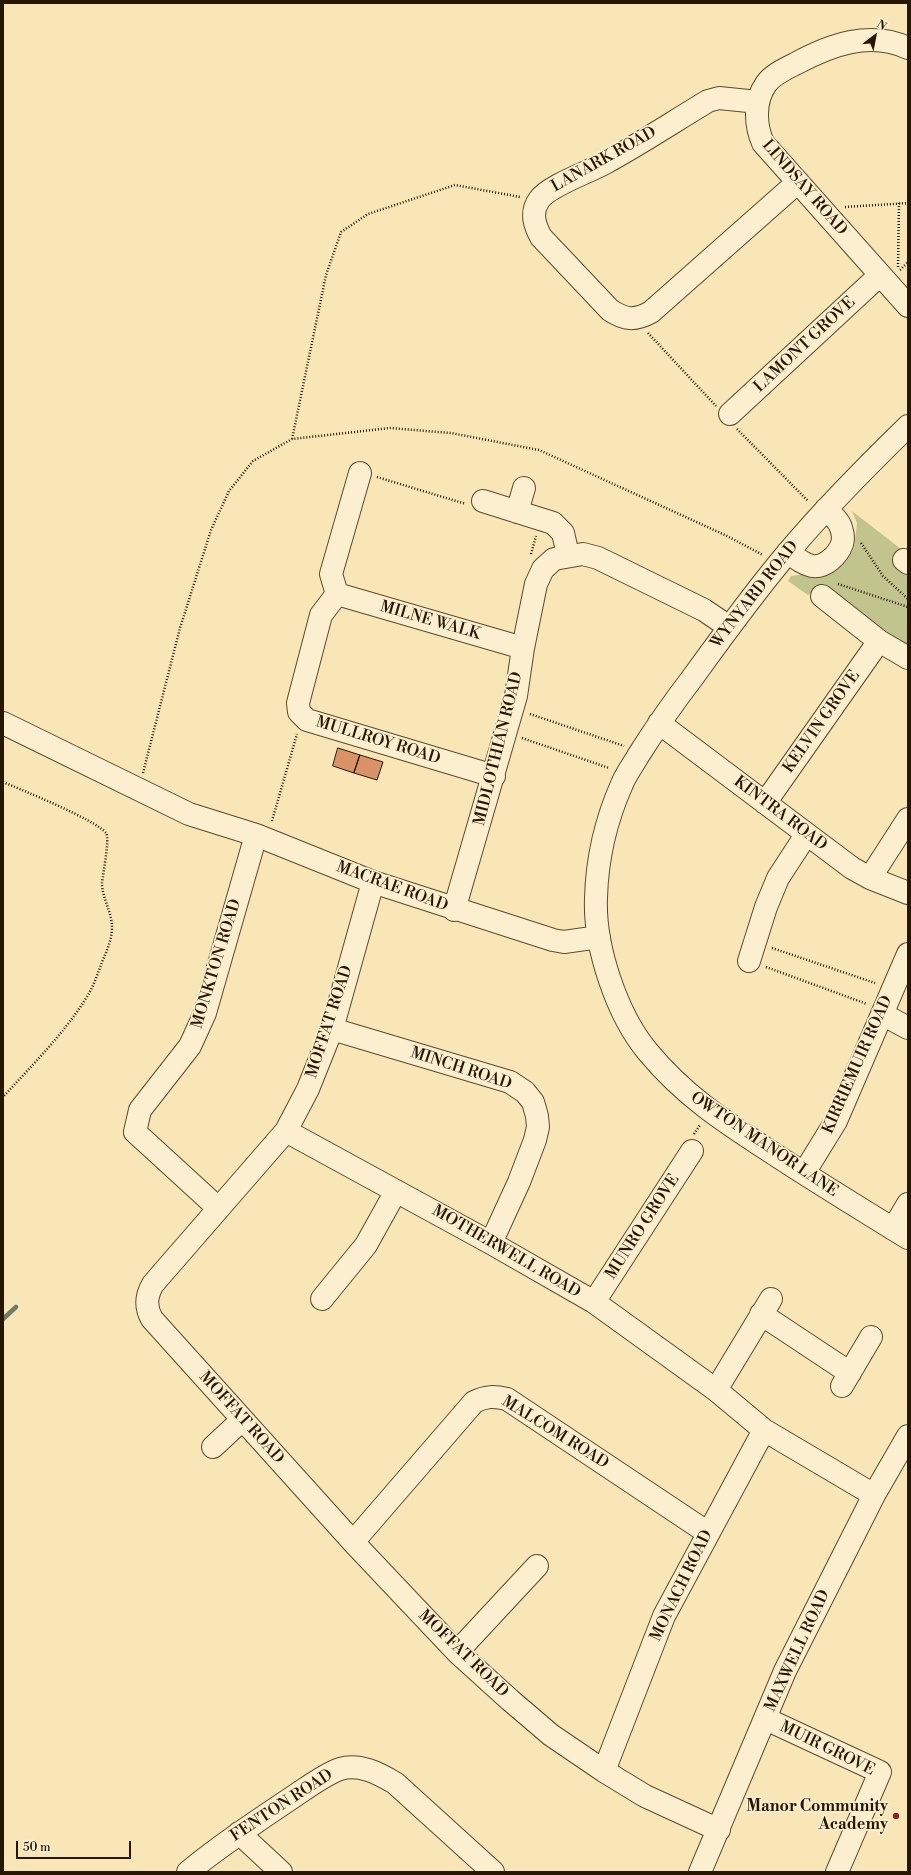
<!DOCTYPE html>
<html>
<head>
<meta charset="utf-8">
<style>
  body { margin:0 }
  #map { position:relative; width:911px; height:1875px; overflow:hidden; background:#f9e6b6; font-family:"Libre Bodoni",serif }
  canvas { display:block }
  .frame { position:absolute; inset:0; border:4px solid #271600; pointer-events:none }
  .north { position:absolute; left:855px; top:16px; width:40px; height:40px; -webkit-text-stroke:3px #fbefd0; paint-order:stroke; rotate:32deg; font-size:11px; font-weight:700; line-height:16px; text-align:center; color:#271600 }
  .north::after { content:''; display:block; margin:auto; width:14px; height:18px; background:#271600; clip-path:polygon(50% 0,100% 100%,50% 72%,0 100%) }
  .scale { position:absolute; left:16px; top:1841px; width:115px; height:18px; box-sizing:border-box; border:2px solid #271600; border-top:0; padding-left:5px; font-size:12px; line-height:14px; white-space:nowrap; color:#271600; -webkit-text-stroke:3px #fbefd0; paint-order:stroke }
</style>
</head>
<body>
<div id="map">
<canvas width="911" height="1875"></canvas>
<div class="frame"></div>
<div class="north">N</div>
<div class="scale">50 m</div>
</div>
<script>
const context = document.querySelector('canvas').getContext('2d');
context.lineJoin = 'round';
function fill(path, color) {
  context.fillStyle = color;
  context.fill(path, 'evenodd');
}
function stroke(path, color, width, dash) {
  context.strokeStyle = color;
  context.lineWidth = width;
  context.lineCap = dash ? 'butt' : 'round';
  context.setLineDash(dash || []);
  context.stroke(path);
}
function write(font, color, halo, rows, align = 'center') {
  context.font = font + ' "Libre Bodoni",serif';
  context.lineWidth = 3.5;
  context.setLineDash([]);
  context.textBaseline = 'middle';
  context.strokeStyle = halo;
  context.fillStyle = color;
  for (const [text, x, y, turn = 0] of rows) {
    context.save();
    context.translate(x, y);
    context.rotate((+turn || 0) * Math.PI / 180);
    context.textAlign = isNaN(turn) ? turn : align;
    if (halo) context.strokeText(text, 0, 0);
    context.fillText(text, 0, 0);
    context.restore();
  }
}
const green = new Path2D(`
  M 852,511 L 906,553 L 908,570 L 908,647 L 893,638 L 822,584 L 808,595 L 788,581 L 791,576 L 829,571 L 845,562 L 854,548 L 857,523 Z`);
const stream = new Path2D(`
  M 3,1319 L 16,1307`);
const building = new Path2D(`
  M 338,748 L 360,755 L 354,773 L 333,766 Z
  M 360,755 L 383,762 L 377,780 L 354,773 Z`);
const path = new Path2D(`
  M 845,207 L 908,203
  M 898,267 L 899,203
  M 900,270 L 908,262
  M 648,333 L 716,406
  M 737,429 L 808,501
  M 292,439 L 326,275 L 341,232 L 368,214 L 455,185 L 520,197
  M 377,477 L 466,504
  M 861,543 L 883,576 L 908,599
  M 531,554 L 536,536
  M 838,584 L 908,607
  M 530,714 L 624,746
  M 522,738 L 609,768
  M 143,773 L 180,628 L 211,530 L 229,491 L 253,461 L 292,439 L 390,428 L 451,433 L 539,450 L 727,536 L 763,555
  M 3,782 C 22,790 96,820 106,833 C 110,838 103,874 102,883 C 102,898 112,912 112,927 C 112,939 107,951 102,962 C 98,973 94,985 88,995 C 65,1033 32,1065 3,1097
  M 272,821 L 297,734
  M 772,948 L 875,983
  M 766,967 L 867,1004
  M 694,1134 L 700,1125`);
const minor = new Path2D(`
  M 908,48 C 870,30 830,45 795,64 C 785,69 772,75 766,84 C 754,101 755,125 763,143 L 908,306
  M 758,102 L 719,98 L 708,101 C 673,122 640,144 605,163 C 589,172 548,186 539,200 C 530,213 535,226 541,237 L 610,310 C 625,320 635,321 651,312 L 798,182
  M 730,414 L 880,275
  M 908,426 C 867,466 827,506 790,550 C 756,590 724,634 693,677 C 673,703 655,729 638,756 C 633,765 626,774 622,784 C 606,820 597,859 596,898 C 594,947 617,1015 648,1052 C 686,1098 728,1124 777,1156 C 820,1184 864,1211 908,1238
  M 360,473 L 331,574 L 337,594 L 321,615 L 298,703 L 299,712 L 307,720 L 494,776
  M 483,501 L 553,523 L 563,533 L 568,555
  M 517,512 L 524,488
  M 788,552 C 796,558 803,564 812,566 C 825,568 838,555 842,544 C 844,538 842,530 840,525 C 837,519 831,514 826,509
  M 904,560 L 908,563
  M 337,594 L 523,648
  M 822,596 L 879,641 L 908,658
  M 3,723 L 189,814 L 256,835 L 373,882 L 553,940 L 564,942 L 599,937
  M 659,723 L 852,868 L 870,878 L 908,893
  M 765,803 L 879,641
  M 870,878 L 908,819
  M 373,882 L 332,1029 L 308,1089 L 286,1131 L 153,1284 C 146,1296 145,1307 152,1319 L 353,1542 L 457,1652 L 510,1700 L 551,1735 L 604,1771 L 645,1796 L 719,1830
  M 454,910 L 516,696 L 523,648 L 536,584 L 543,569 L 554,559 L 583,554 L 598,558 L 704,610 L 729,627
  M 749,961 L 766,907 L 778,878 L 806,835
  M 882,1014 L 908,1028
  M 332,1029 L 510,1082 L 525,1092 L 533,1102 L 537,1116 L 538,1127 L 535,1140 L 519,1182 L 491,1243
  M 286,1131 L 491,1243 L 594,1302 L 716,1390 L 764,1430 L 874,1495
  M 804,1173 L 836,1121 L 908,954
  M 218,1208 L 135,1132 L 140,1110 L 190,1046 L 205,1013 L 256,835
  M 893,1229 L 908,1204
  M 322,1299 L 366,1245 L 396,1191
  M 594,1302 L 692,1151
  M 761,1314 L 850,1373
  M 842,1386 L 871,1337
  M 716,1390 L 771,1299
  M 213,1447 L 242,1420
  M 353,1542 L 474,1402 C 486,1396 494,1396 507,1399 L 708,1533
  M 457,1652 L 537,1566
  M 766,1719 L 880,1772 L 837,1872
  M 604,1771 L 664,1616 L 764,1430
  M 239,1833 L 281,1872
  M 188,1872 C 221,1845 257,1821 293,1797 C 305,1789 327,1773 340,1769 C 359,1763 378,1773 395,1783 L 493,1872
  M 700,1872 L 785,1671 L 874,1495 L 908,1436`);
const markers = [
  [896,1816,4,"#8f2418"]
];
const streetNames = [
  ["LANARK ROAD",604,160,-29],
  ["LINDSAY ROAD",804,188,49],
  ["LAMONT GROVE",805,345,-43],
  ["WYNYARD ROAD",755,595,-52],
  ["MILNE WALK",430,621,16],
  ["KELVIN GROVE",822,722,-55],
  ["MULLROY ROAD",378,741,17],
  ["MIDLOTHIAN ROAD",499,749,-76],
  ["KINTRA ROAD",780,814,37],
  ["MACRAE ROAD",392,887,20],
  ["MONKTON ROAD",217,964,-73],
  ["MOFFAT ROAD",330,1022,-72],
  ["KIRRIEMUIR ROAD",858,1065,-66],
  ["MINCH ROAD",461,1069,18],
  ["OWTON MANOR LANE",764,1145,34],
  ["MUNRO GROVE",643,1227,-57],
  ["MOTHERWELL ROAD",506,1252,30],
  ["MOFFAT ROAD",241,1418,48],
  ["MALCOM ROAD",555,1433,32],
  ["MONACH ROAD",682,1586,-64],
  ["MAXWELL ROAD",798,1651,-65],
  ["MOFFAT ROAD",463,1654,44],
  ["MUIR GROVE",827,1749,26],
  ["FENTON ROAD",282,1806,-33]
];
const poiNames = [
  ["Manor Community",888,1807],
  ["Academy",888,1825]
];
fill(green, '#c1c48c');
stroke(stream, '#6e7c67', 4.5);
fill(building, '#d99367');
stroke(building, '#271600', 1);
stroke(minor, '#5c4a2e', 24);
stroke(path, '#271600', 2.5, [1, 2]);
stroke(minor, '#fbefd0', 22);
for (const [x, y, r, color] of markers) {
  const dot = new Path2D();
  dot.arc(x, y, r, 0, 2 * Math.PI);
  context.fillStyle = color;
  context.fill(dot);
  stroke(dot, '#fbefd0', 1.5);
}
write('16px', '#271600', '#fbefd0', streetNames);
write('bold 16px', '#271600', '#fbefd0', poiNames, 'right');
</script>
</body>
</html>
